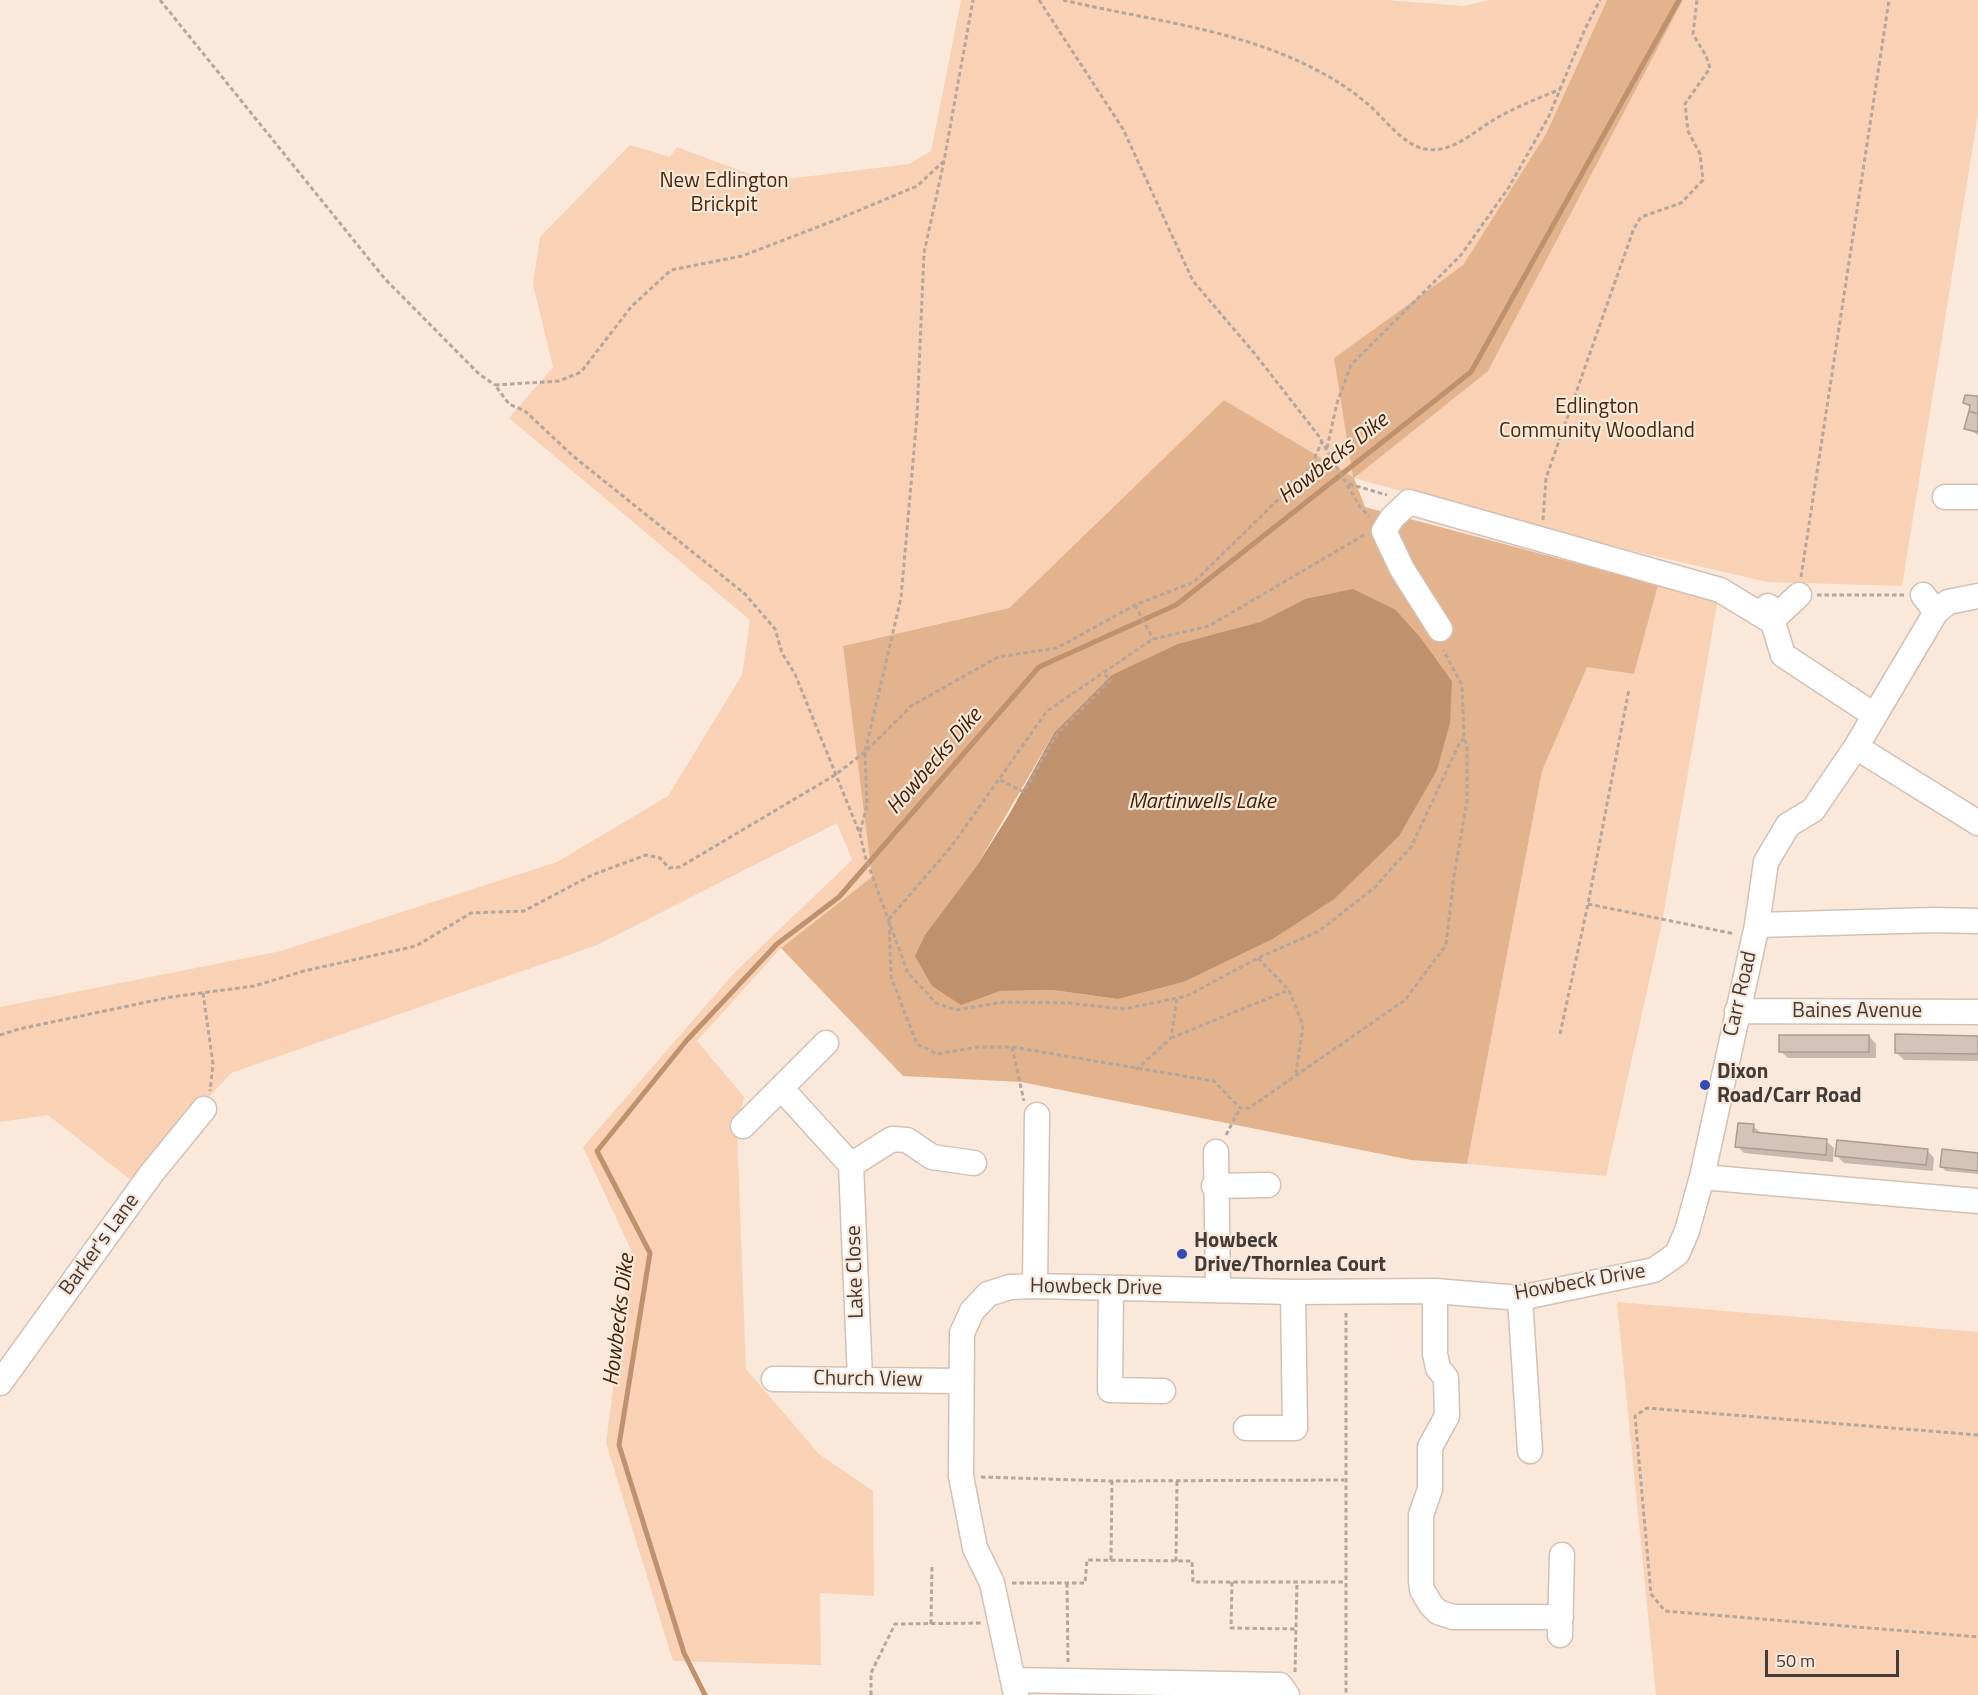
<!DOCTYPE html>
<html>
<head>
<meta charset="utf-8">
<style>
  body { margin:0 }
  #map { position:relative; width:1978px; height:1695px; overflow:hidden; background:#fae8db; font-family:"Titillium Web",sans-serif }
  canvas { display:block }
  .scale { position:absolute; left:1765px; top:1650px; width:134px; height:27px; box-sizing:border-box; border:3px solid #423b36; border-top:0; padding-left:8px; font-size:18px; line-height:21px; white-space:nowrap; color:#423b36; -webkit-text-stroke:4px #fae8db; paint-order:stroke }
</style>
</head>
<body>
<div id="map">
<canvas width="1978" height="1695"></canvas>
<div class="scale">50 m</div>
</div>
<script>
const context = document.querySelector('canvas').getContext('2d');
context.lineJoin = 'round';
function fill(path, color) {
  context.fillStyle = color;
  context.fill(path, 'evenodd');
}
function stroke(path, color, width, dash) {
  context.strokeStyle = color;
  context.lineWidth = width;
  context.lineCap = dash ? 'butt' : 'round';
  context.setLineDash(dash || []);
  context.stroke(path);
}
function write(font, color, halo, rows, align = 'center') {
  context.font = font + ' "Titillium Web",sans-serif';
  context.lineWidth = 4.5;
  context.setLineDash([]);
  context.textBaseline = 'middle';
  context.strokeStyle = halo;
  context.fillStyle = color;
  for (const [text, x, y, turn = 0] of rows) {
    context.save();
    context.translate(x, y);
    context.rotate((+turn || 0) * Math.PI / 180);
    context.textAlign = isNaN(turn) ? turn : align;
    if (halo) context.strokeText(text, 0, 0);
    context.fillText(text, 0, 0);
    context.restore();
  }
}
const green = new Path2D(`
  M 961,0 L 1387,0 L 1464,6 L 1490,0 L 1607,0 L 1546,134 L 1463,265 L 1334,358 L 1488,371 L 1683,0 L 1978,0 L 1978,114 L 1902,586 L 1767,582 L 1543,530 L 1354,478 L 1224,400 L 1009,608 L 843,646 L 872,877 L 781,948 L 697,1041 L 744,1097 L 737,1130 L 746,1369 L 819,1454 L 873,1491 L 874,1596 L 820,1593 L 821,1665 L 673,1661 L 606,1443 L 631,1250 L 583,1147 L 734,973 L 852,860 L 837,823 L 597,945 L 231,1073 L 132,1181 L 48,1115 L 0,1122 L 0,1007 L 281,951 L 557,862 L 668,796 L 742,675 L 750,620 L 509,418 L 553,367 L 533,284 L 540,237 L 630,145 L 670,157 L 677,147 L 749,174 L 779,180 L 909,164 L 931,151 Z
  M 1658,585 L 1718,599 L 1661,928 L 1606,1176 L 1467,1164 L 1542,771 L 1587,666 L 1634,674 Z
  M 1617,1302 L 1978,1332 L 1978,1695 L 1656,1695 Z`);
const forest = new Path2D(`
  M 1607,0 L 1683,0 L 1488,371 L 1354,478 L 1365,507 L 1658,585 L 1634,674 L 1587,667 L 1542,771 L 1467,1164 L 1411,1160 L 1021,1082 L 903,1076 L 781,948 L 872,877 L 843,646 L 1009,608 L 1224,400 L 1353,477 L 1334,358 L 1463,265 L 1546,134 ZM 1305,599 L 1396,610 L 1421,638 L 1452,681 L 1333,900 L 1273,939 L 1184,982 L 1118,999 L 1052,990 L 1000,991 L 976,867 L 1054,733 L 1222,633 L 1260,622 Z`);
const water = new Path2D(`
  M 1353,589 L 1396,610 L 1421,638 L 1452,681 L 1450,723 L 1437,770 L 1399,836 L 1333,900 L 1273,939 L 1184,982 L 1118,999 L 1052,990 L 1000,991 L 961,1005 L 932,986 L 915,956 L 925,935 L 976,867 L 1010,813 L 1054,733 L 1112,675 L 1178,644 L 1260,622 L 1305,599 Z`);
const shadow = new Path2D(`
  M 1978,399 L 1978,435 L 1966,428 L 1971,408 L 1964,403 Z
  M 1869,1036 L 1876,1044 L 1876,1058 L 1788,1058 L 1780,1051 Z
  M 1978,1037 L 1978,1061 L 1904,1060 L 1896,1052 Z
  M 1753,1126 L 1762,1134 L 1826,1141 L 1834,1148 L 1833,1162 L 1744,1153 L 1737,1146 Z
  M 1927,1150 L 1934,1158 L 1933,1171 L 1844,1163 L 1837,1156 Z
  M 1978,1154 L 1978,1174 L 1946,1171 L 1941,1166 Z`);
const stream = new Path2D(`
  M 705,1695 L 684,1653 L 619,1445 L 650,1253 L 597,1151 L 687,1040 L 777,944 L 839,897 L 1039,667 L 1176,605 L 1471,372 L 1679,0`);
const building = new Path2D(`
  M 1965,395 L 1978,396 L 1978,414 L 1969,411 L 1970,405 L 1963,403 Z
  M 1969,411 L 1978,414 L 1978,432 L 1964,429 Z
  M 1895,1034 L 1978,1036 L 1978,1054 L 1895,1053 Z
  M 1779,1035 L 1869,1035 L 1869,1052 L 1779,1052 Z
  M 1738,1123 L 1754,1124 L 1753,1132 L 1827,1139 L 1826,1155 L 1735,1147 Z
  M 1837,1140 L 1928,1149 L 1926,1165 L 1835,1156 Z
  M 1942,1149 L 1978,1153 L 1978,1171 L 1940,1167 Z`);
const path = new Path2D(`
  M 160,0 L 385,279 L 479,374 L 495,385
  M 1039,0 L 1123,129 L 1193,281 L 1255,354 L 1318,435 L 1360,507 L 1369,516
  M 1063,0 C 1151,21 1243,29 1324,74 C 1339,82 1355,93 1369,105 C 1385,119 1403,145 1425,149 C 1453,155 1480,126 1502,115 C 1521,105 1541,97 1561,89
  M 944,161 L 917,186 L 841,218 L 742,256 L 671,270 L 631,307 L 581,372 L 559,381 L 495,385 L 509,404 L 525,411 L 573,456 L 745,594 L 775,629 L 782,653 L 795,674 L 860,834 L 865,856 L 908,973 L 936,1003 L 956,1010 L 1004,1002 L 1067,1003 L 1124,1009 L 1187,996 L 1258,958 L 1319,931 L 1374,888 L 1411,847 L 1460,742 L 1464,739
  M 1327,448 L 1337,403 L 1351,365 L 1461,255 L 1509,187 L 1549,116 L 1585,29 L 1600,0
  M 1349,484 L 1387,495
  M 1543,520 L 1546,478 L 1634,228 L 1641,217 L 1681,203 L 1703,180 L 1700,154 L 1688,131 L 1685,104 L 1710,68 L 1706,56 L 1693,34 L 1697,0
  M 1364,535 L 1209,626 L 1153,639 L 1047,711 L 951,847 L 889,919 L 891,977 L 917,1044 L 937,1054 L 978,1047 L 1012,1047 L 1214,1081 L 1240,1108 L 1249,1108 L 1405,1000 L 1446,945 L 1454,876 L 1467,801 L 1467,745 L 1464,739 L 1462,685 L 1443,650
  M 1801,577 L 1889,0
  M 1817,595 L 1904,595
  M 1135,605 L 1153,639
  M 1000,780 L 1024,792 L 1057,734 L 1110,681 L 1104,673
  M 860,832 L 867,805 L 865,752 L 901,598 L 917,416 L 924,253 L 944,161 L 973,0
  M 1588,904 L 1735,934
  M 1258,958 L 1289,990 L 1303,1025 L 1296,1073
  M 203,993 L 213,1064 L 210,1091
  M 1560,1034 L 1588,904 L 1629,689
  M 0,1035 L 19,1029 L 171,997 L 254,986 L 304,971 L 416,946 L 471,913 L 524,911 L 592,875 L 646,855 L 660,858 L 669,868 L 680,867 L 835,775 L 865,752 L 911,706 L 998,657 L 1057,648 L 1135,605 L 1194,582 L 1309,469 L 1322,442
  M 1171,1038 L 1289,990
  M 1012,1047 L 1024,1101
  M 1136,1070 L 1171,1038 L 1177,998
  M 1226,1135 L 1240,1108
  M 1346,1313 L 1346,1695
  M 1978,1435 L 1647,1408 L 1635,1416 L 1651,1594 L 1665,1611 L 1978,1637
  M 981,1477 L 1112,1481 L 1344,1480
  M 1111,1560 L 1112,1481
  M 1176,1561 L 1177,1480
  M 1232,1582 L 1231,1628 L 1296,1629
  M 1012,1583 L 1085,1583 L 1087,1560 L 1192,1561 L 1193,1582 L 1345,1582
  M 1067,1583 L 1068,1662
  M 931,1624 L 932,1564
  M 1295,1672 L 1297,1582
  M 871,1695 L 871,1673 L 895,1624 L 981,1623`);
const minor = new Path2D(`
  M 1945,497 L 1978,497
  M 1923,595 L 1936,612
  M 1978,596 L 1948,602 L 1936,612 L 1856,747 L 1813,810 L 1788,825 L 1766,862 L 1757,925 L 1702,1177 L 1978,1201
  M 1768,606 L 1783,655 L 1874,715
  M 1440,629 L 1402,569 L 1384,531 L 1392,518 L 1409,502 L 1720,590 L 1771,621 L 1799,595
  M 1856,747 L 1978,823
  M 1757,925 L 1934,920 L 1978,921
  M 1737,1011 L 1978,1012
  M 781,1088 L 851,1165 L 860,1379
  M 743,1126 L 826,1043
  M 1216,1152 L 1218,1289
  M 851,1165 L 892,1139 L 907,1140 L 932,1157 L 974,1163
  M 1214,1186 L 1268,1185
  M 1035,1286 L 1037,1115
  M 1111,1288 L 1110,1390 L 1163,1391
  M 1435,1291 L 1435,1354 L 1438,1368 L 1446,1378 L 1447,1416 L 1430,1447 L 1430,1489 L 1421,1515 L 1421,1581 L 1422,1590 L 1431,1605 L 1438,1612 L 1453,1617 L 1561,1617
  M 1520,1298 L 1530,1451
  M 774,1379 L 961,1381
  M 0,1383 L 151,1174 L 204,1109
  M 1246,1428 L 1295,1428 L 1293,1292
  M 1560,1635 L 1562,1555
  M 1013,1680 L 1280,1685 L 1287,1695
  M 1016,1695 L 992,1583 L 975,1548 L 961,1476 L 962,1333 L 972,1311 L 988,1294 L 1010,1287 L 1035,1286 L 1293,1292 L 1435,1291 L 1520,1298 L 1654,1270 L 1677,1254 L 1687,1231 L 1702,1177`);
const markers = [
  [1705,1085,6,"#334abc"],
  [1182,1254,6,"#334abc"]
];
const parkNames = [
  ["New Edlington",724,182],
  ["Brickpit",724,206],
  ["Edlington",1597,408],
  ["Community Woodland",1597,432]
];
const streetNames = [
  ["Carr Road",1741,994,-77],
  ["Baines Avenue",1857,1012],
  ["Barker's Lane",100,1245,-54],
  ["Lake Close",856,1272,-92],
  ["Howbeck Drive",1580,1283,-10],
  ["Howbeck Drive",1096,1288,1],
  ["Church View",868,1380,1]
];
const poiNames = [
  ["Dixon",1717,1073],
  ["Road/Carr Road",1717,1097],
  ["Howbeck",1194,1242],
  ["Drive/Thornlea Court",1194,1266]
];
const waterNames = [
  ["Howbecks Dike",1334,459,-38],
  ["Howbecks Dike",935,762,-49],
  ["Martinwells Lake",1202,803],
  ["Howbecks Dike",620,1320,-83]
];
fill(green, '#f9d2b5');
fill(forest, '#e3b38e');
fill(water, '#bf916c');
fill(shadow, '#0003');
stroke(stream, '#bf916c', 5);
fill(building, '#d4c3b6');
stroke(building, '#ac9c90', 1.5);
stroke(minor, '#d2c1b4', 27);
stroke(path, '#b4a69c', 3, [4.5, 3]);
stroke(minor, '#fff', 24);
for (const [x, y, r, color] of markers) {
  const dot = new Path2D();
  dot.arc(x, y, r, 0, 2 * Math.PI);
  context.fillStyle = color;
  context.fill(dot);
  stroke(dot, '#fae8db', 2);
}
write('21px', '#4a2a0d', '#fae8db', parkNames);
write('21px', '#423b36', '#fae8db', streetNames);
write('bold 21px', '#423b36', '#fae8db', poiNames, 'left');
write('italic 22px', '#422305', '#fae8db', waterNames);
</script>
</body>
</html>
